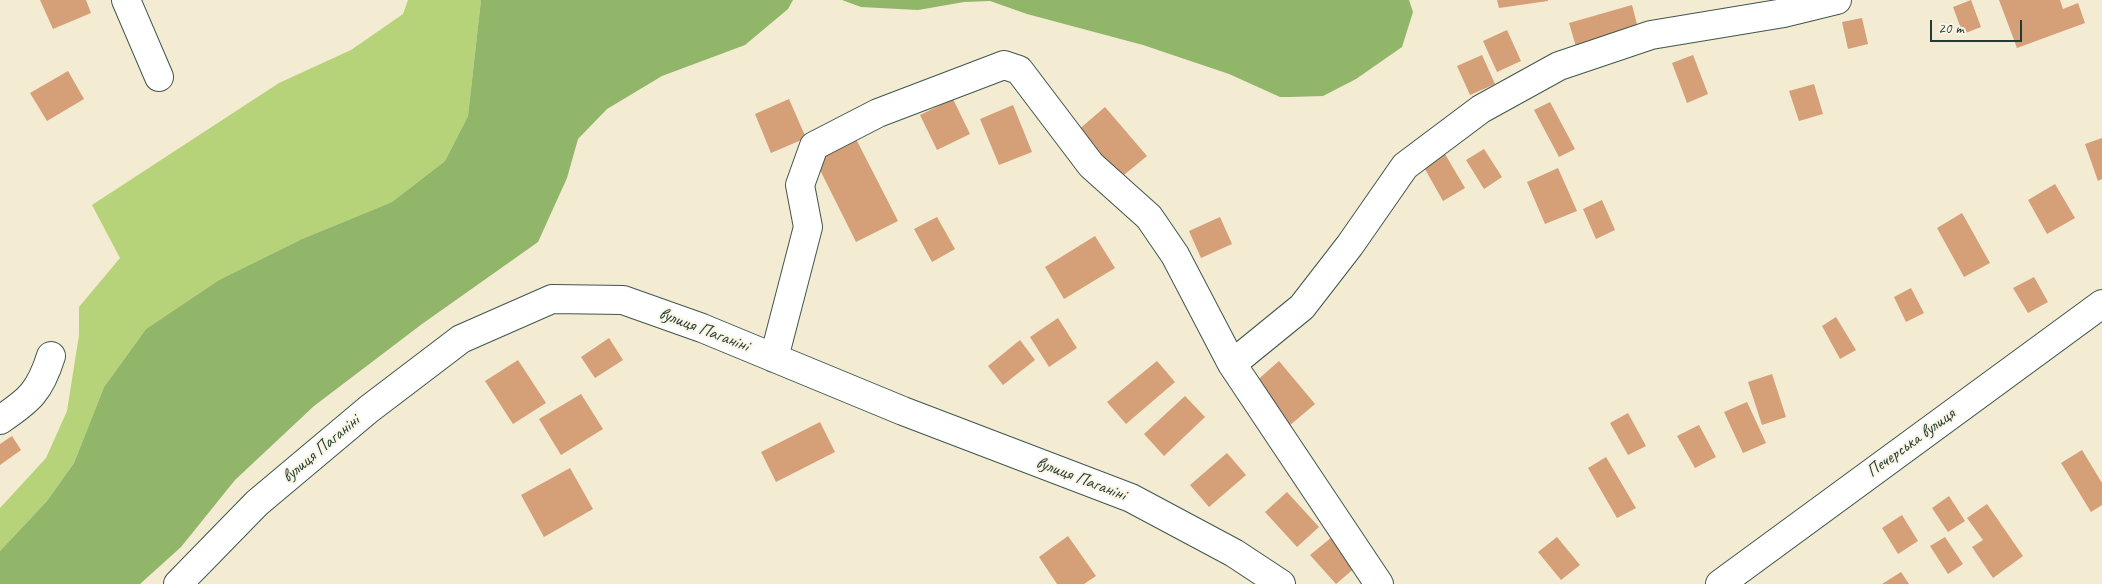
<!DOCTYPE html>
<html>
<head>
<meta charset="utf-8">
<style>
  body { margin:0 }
  #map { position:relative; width:2102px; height:584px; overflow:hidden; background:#f3ebd2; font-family:Caveat,sans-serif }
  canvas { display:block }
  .scale { position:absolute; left:1930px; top:20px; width:92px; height:22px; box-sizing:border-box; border:2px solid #1f3d34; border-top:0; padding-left:6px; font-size:15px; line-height:18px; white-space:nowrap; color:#1f3d34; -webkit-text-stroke:4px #fcf5e5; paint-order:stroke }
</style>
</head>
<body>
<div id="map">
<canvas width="2102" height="584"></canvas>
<div class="scale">20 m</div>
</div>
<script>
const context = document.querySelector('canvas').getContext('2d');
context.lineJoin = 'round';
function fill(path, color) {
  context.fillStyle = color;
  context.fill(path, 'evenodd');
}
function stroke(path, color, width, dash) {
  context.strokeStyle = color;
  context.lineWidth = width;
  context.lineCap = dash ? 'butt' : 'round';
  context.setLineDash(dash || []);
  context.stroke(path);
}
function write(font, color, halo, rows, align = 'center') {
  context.font = font + ' Caveat,sans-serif';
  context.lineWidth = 4;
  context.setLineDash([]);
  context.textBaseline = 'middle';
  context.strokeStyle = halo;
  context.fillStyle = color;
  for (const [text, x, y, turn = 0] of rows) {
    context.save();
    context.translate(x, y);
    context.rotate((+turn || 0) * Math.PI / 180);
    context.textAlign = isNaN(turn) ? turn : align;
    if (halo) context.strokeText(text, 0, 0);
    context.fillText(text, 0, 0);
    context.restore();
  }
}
const green = new Path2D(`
  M 408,0 L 481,0 L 468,116 L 445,161 L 392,202 L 302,239 L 219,280 L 146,329 L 104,387 L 74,463 L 47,501 L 0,551 L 0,508 L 46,458 L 67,411 L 79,335 L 79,307 L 120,258 L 92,205 L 279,83 L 351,50 L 403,14 Z`);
const forest = new Path2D(`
  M 481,0 L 793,0 L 788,9 L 745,45 L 662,76 L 607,109 L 578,139 L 567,178 L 538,242 L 422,324 L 314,406 L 235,480 L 181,547 L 140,584 L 0,584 L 0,551 L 47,501 L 74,463 L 104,387 L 146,329 L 219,280 L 302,239 L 392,202 L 445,161 L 468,116 Z
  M 842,0 L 1409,0 L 1413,12 L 1402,47 L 1356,79 L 1323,96 L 1291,97 L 1280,97 L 1229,74 L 1143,45 L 1027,14 L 990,1 L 964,2 L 918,10 L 861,7 Z`);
const building = new Path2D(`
  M 40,0 L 86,0 L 91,13 L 53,29 Z
  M 1497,0 L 1548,0 L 1548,1 L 1499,8 Z
  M 1971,0 L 1981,27 L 1963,34 L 1953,7 Z
  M 1999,0 L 2060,0 L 2063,9 L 2078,3 L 2085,23 L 2017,48 Z
  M 1632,5 L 1639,32 L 1577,50 L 1569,23 Z
  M 1862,18 L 1868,44 L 1848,49 L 1842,22 Z
  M 1507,30 L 1521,61 L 1497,72 L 1483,41 Z
  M 1482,55 L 1495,84 L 1470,95 L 1457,66 Z
  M 1693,55 L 1708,94 L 1687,103 L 1672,63 Z
  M 68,71 L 84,99 L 47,121 L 30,93 Z
  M 1814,84 L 1823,114 L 1799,121 L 1789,91 Z
  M 789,99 L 806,138 L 771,153 L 755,114 Z
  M 953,99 L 970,134 L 937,150 L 920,115 Z
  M 1550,102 L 1575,149 L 1559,157 L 1534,110 Z
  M 1013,105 L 1032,152 L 999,165 L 980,119 Z
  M 1105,107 L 1147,156 L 1119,179 L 1077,131 Z
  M 2102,138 L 2102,179 L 2098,181 L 2085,144 Z
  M 856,139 L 898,221 L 856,242 L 815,160 Z
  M 1442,149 L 1465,188 L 1443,201 L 1421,162 Z
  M 1484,149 L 1502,177 L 1484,189 L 1466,160 Z
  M 1558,168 L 1577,211 L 1545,224 L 1527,182 Z
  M 2055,184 L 2075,218 L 2047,234 L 2028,200 Z
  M 1602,200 L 1615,230 L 1596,239 L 1583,209 Z
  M 1962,213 L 1990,263 L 1964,277 L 1937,228 Z
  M 937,217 L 955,249 L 932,262 L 914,229 Z
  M 1220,217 L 1232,244 L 1201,258 L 1189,231 Z
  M 1095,236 L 1115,268 L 1064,299 L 1045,267 Z
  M 2034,277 L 2048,302 L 2028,313 L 2013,288 Z
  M 1911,288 L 1924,313 L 1906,322 L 1894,297 Z
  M 1836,317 L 1856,350 L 1840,359 L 1822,326 Z
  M 1058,318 L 1077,348 L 1049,367 L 1030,337 Z
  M 609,338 L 623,360 L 595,378 L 581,357 Z
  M 1020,340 L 1035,360 L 1003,385 L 988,366 Z
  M 518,360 L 546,403 L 513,424 L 485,381 Z
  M 1157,361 L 1175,382 L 1126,424 L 1107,402 Z
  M 1279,361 L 1315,404 L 1289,426 L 1254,383 Z
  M 1772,374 L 1786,417 L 1762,425 L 1748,382 Z
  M 581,394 L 603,429 L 561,455 L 539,419 Z
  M 1185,396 L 1205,417 L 1164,456 L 1144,434 Z
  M 1747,402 L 1766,443 L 1743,453 L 1724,412 Z
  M 1628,413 L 1646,446 L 1628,455 L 1610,423 Z
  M 820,422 L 835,452 L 776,482 L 761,452 Z
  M 1699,425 L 1716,457 L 1695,468 L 1677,436 Z
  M 12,436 L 21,450 L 0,465 L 0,444 Z
  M 2082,450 L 2102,483 L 2102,505 L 2091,512 L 2061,463 Z
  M 1227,453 L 1246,475 L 1209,507 L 1190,485 Z
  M 1606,457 L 1636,508 L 1617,518 L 1588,468 Z
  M 570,468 L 593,509 L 544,537 L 521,495 Z
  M 1287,492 L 1319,527 L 1297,547 L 1265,512 Z
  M 1949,496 L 1965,521 L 1948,532 L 1932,508 Z
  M 1987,504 L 2023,556 L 1993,578 L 1972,547 L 1983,540 L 1967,518 Z
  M 1902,515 L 1918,541 L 1898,554 L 1882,528 Z
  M 1068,536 L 1096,576 L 1084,584 L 1057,584 L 1039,557 Z
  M 1332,537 L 1357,566 L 1336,584 L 1310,555 Z
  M 1557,537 L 1580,565 L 1561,580 L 1538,552 Z
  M 1945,537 L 1963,564 L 1948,574 L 1930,546 Z
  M 1901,572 L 1909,584 L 1882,584 Z`);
const minor = new Path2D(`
  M 126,0 L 159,77
  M 774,358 L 808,227 L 800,185 L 814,146 L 878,113 L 1004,65 L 1019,70 L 1091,165 L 1149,217 L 1175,255 L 1232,364 L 1379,584
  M 1232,364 L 1302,307 L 1350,245 L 1405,166 L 1481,109 L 1559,66 L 1651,35 L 1784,13 L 1837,0
  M 0,420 C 30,400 40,391 51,356
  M 178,584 L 257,503 L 369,409 L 461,339 L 552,299 L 623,300 L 702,328 L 903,411 L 1131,498 L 1234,553 L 1281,584
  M 1720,584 L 2102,304`);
const streetNames = [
  ["вулиця Паганіні",704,330,21],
  ["Печерська вулиця",1911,443,-36],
  ["вулиця Паганіні",321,449,-40],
  ["вулиця Паганіні",1081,479,21]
];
fill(green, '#b7d379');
fill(forest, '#91b569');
fill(building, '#d59f78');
stroke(minor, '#3f574c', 30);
stroke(minor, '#fff', 28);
write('18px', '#1f3d34', '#fcf5e5', streetNames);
</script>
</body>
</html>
